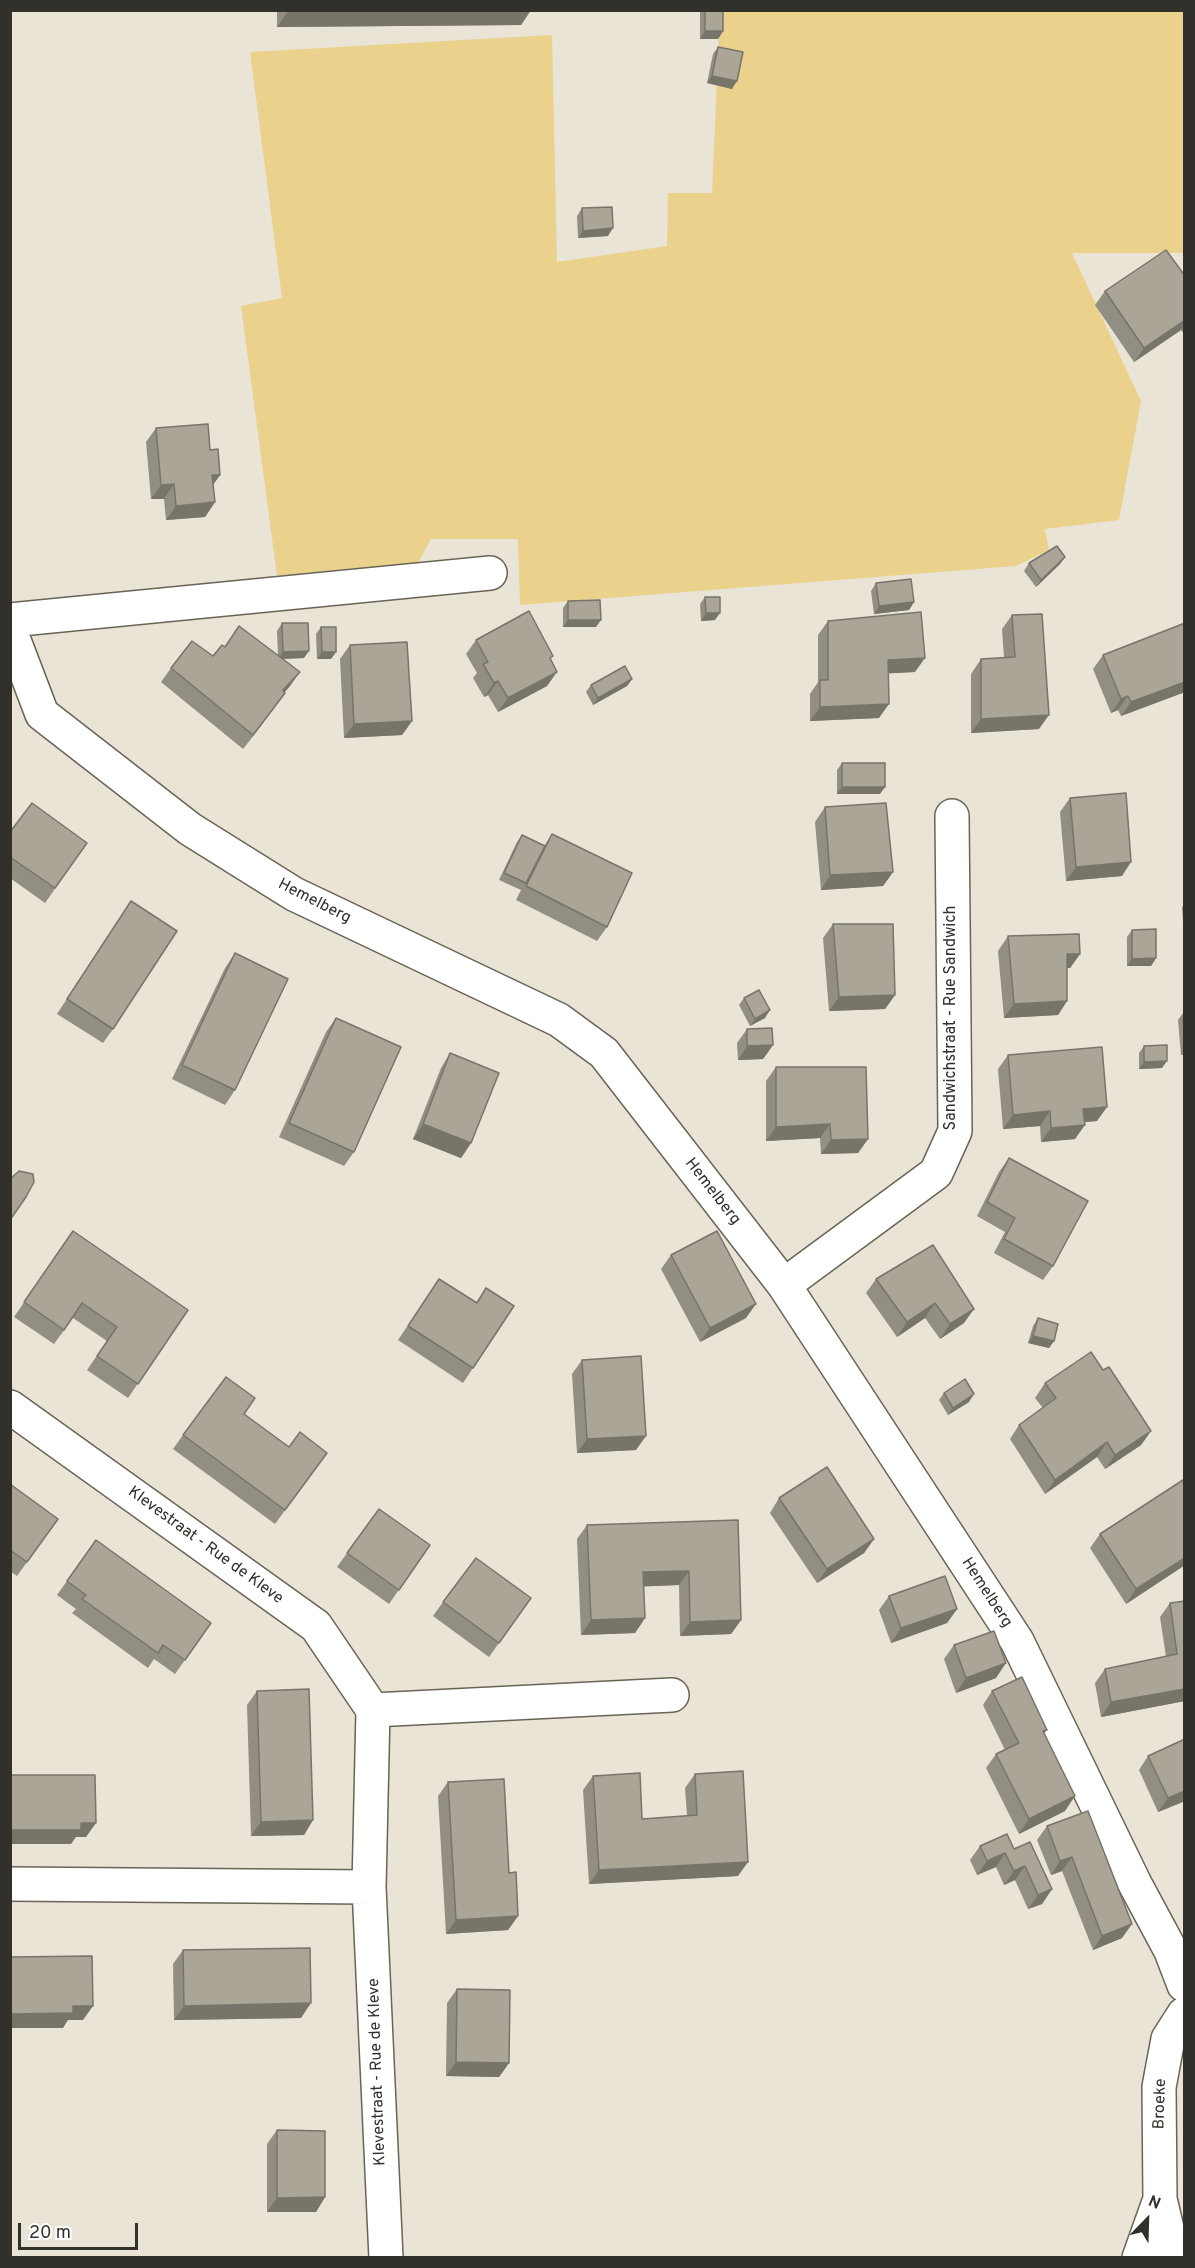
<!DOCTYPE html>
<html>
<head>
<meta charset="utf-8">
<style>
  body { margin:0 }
  #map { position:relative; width:1195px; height:2268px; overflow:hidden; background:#e9e4d5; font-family:Overpass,sans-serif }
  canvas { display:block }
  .frame { position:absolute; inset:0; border:12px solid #32302a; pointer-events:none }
  .north { position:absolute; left:1117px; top:2190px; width:60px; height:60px; -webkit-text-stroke:4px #fff; paint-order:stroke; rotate:23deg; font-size:16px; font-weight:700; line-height:24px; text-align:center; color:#32302a }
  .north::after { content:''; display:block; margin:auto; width:21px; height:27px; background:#32302a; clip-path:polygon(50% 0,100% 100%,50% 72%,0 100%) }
  .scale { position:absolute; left:18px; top:2223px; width:120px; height:27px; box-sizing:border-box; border:3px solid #32302a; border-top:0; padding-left:8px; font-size:18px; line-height:21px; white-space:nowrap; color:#32302a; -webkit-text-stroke:4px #fff; paint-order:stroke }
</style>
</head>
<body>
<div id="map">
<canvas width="1195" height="2268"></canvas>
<div class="frame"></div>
<div class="north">N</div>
<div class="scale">20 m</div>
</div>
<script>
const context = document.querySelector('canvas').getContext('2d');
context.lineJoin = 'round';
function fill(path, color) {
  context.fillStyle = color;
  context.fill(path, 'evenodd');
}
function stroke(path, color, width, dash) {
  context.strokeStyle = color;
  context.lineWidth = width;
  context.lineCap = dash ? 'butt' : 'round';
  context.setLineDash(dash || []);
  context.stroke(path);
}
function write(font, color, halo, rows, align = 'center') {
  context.font = font + ' Overpass,sans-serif';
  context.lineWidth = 4.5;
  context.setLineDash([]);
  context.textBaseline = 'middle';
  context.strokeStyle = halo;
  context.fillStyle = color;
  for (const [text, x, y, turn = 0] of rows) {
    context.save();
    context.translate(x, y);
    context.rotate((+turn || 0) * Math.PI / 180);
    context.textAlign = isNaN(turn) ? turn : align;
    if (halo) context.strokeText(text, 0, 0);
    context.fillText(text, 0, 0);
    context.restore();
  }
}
const green = new Path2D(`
  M 720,11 L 1184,11 L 1184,253 L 1072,253 L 1141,401 L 1119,520 L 1045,529 L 1049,550 L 1016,566 L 520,605 L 518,539 L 431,539 L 413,572 L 357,568 L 277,576 L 241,306 L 282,298 L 250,52 L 552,35 L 557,262 L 667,246 L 668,193 L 712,193 Z`);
const minor = new Path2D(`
  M 10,620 L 490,573
  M 10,630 L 42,714 L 190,829 L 294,894 L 559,1020 L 604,1053 L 784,1285 L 1017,1641 L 1135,1884 L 1171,1951 L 1184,1985
  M 784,1285 L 936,1173 L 955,1131 L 952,816
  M 10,1407 L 316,1626 L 373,1710 L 369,1887 L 386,2258
  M 373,1710 L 672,1695
  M 10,1884 L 369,1887
  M 1139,2258 L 1160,2199
  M 1174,2258 L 1160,2199 L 1159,2087 L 1168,2039 L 1184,2014`);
const wall = new Path2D(`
  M 277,10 L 531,10 L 521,25 L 277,27 Z
  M 700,10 L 723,10 L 723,31 L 718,39 L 700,39 Z
  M 718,47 L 732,89 L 707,83 L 713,54 Z
  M 582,208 L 608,236 L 578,238 L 577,216 Z
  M 1185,276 L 1185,335 L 1181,330 L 1134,362 L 1095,305 L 1105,291 Z
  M 156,428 L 210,450 L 220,475 L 213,485 L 215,502 L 205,517 L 166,520 L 164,499 L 151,499 L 146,442 Z
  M 1065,557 L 1060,564 L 1036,587 L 1024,571 L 1029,563 Z
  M 876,583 L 914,602 L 909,610 L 874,614 L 871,591 Z
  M 705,597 L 715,620 L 701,621 L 700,604 Z
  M 568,601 L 596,627 L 563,627 L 563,608 Z
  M 1012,615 L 1039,729 L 971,733 L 971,674 L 981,659 L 1004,658 L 1002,629 Z
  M 828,621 L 915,672 L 888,673 L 879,718 L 810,721 L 810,694 L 818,682 L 818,635 Z
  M 282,623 L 304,658 L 283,659 L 290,686 L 285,692 L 285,693 L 275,707 L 243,749 L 161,682 L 171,668 L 213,656 L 225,647 L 278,655 L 277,631 Z
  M 1185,623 L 1185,692 L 1121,716 L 1118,710 L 1111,713 L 1093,669 L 1103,655 Z
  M 321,627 L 336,652 L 331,659 L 317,659 L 316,634 Z
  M 476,640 L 550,659 L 547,686 L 498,712 L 488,695 L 484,697 L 473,678 L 477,673 L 466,654 Z
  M 350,645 L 412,721 L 402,735 L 344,738 L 340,659 Z
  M 632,679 L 627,686 L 593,705 L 586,692 L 591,685 Z
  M 842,763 L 880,794 L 837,794 L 837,770 Z
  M 1070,798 L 1122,876 L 1066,881 L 1060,812 Z
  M 825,807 L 893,872 L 883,886 L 821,890 L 815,822 Z
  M 10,832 L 87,843 L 45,903 L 10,878 Z
  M 552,834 L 607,927 L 597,941 L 516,900 L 521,890 L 499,880 L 517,842 L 522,835 L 544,846 Z
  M 131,901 L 113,1029 L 103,1043 L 57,1014 Z
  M 1185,903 L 1185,921 L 1183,921 L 1182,907 Z
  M 833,924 L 895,995 L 885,1009 L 829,1011 L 823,938 Z
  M 1132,930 L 1156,958 L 1151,966 L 1127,966 L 1127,937 Z
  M 1008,936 L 1080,954 L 1070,968 L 1067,968 L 1067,1001 L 1058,1015 L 1004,1018 L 998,951 Z
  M 235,953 L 235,1090 L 225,1105 L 172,1079 L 225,968 Z
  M 744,998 L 765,1018 L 750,1026 L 739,1005 Z
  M 1183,1013 L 1185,1013 L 1185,1055 L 1181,1055 L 1178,1020 Z
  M 336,1018 L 354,1152 L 344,1166 L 279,1137 L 326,1032 Z
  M 747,1029 L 773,1045 L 763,1059 L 738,1060 L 737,1043 Z
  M 1144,1046 L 1162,1068 L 1139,1069 L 1139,1053 Z
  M 450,1053 L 471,1143 L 461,1158 L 413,1139 L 441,1068 Z
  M 1008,1055 L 1097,1121 L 1085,1122 L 1075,1139 L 1041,1142 L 1040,1126 L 1003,1129 L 998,1069 Z
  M 776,1067 L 868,1139 L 858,1153 L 821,1154 L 820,1138 L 766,1141 L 766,1081 Z
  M 1009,1158 L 1053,1266 L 1043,1280 L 994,1253 L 1005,1232 L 977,1216 L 999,1172 Z
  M 73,1231 L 188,1310 L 128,1398 L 87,1370 L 107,1341 L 73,1318 L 54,1344 L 14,1317 Z
  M 933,1245 L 964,1323 L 940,1339 L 925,1318 L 897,1337 L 866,1293 L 876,1279 Z
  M 671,1255 L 746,1318 L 700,1342 L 661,1269 Z
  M 439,1279 L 476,1303 L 486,1288 L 473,1368 L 463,1383 L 398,1340 Z
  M 1038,1318 L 1054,1341 L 1049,1348 L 1028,1343 L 1033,1326 Z
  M 582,1360 L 636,1450 L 577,1453 L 572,1374 Z
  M 1103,1370 L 1151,1431 L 1141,1445 L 1105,1469 L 1097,1457 L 1045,1494 L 1010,1439 L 1019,1425 L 1043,1408 L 1035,1398 L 1045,1383 Z
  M 944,1393 L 969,1402 L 948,1415 L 939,1400 Z
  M 244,1414 L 317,1467 L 275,1524 L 173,1449 L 183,1435 Z
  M 10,1484 L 58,1519 L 17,1576 L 10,1571 Z
  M 779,1498 L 874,1539 L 864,1553 L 817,1583 L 770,1513 Z
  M 379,1509 L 430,1545 L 389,1604 L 337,1567 Z
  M 738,1520 L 741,1620 L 731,1634 L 680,1636 L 679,1585 L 644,1586 L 645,1618 L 635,1633 L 581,1635 L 577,1539 L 587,1525 Z
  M 1100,1534 L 1185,1565 L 1126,1604 L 1090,1548 Z
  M 96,1540 L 211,1623 L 175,1674 L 154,1659 L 148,1668 L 72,1613 L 76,1609 L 57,1595 Z
  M 889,1596 L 957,1609 L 947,1623 L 891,1643 L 879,1610 Z
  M 531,1598 L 489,1657 L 433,1616 L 443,1602 Z
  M 1185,1601 L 1185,1701 L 1101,1717 L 1095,1683 L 1105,1669 L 1166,1657 L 1160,1617 L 1170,1603 Z
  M 954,1645 L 996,1678 L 956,1693 L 944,1659 Z
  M 257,1691 L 313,1820 L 304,1835 L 251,1836 L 247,1705 Z
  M 992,1691 L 1047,1730 L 1044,1734 L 1065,1811 L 1019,1834 L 986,1768 L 996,1754 L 1005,1750 L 983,1705 Z
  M 1148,1756 L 1185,1801 L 1158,1812 L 1139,1770 Z
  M 695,1774 L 738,1876 L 589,1884 L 583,1790 L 593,1776 L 642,1819 L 687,1816 L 685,1788 Z
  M 448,1782 L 509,1873 L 518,1916 L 508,1930 L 446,1934 L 438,1796 Z
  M 1088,1811 L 1122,1938 L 1093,1950 L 1062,1871 L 1051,1875 L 1037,1840 L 1047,1826 Z
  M 980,1846 L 1014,1849 L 1052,1889 L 1042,1904 L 1028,1909 L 1015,1880 L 1004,1885 L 996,1867 L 977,1875 L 970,1860 Z
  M 183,1950 L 301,2018 L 174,2020 L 173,1964 Z
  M 457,1989 L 509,2063 L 499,2077 L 446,2076 L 447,2003 Z
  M 277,2130 L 325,2197 L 316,2212 L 267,2212 L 267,2144 Z`);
const shadedWall = new Path2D(`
  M 289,10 L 531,10 L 521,25 L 277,27 Z
  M 705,31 L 723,31 L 718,39 L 700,39 Z
  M 712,76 L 737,81 L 732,89 L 707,83 Z
  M 613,228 L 608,236 L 578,238 L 583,231 Z
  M 1185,320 L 1185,326 L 1181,330 L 1134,362 L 1144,348 Z
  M 212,475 L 220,475 L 210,489 Z
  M 174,484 L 164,499 L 151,499 L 161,485 Z
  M 215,502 L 205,517 L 166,520 L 176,506 Z
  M 1065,557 L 1060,564 L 1036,587 L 1041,580 Z
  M 914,602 L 909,610 L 874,614 L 879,606 Z
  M 706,613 L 720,613 L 715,620 L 701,621 Z
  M 568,620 L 601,620 L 596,627 L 563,627 Z
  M 309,651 L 304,658 L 278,659 L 283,652 Z
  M 322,652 L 336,652 L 331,659 L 317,659 Z
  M 925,658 L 915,672 L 878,674 L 888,660 Z
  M 300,672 L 290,686 L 273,704 L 283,690 Z
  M 557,672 L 547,686 L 498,712 L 508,698 Z
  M 632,679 L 627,686 L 593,705 L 598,698 Z
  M 498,681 L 488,695 L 484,697 L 494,683 Z
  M 1185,682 L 1185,692 L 1121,716 L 1131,702 Z
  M 285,693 L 275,707 L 243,749 L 253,735 Z
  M 1128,696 L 1118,710 L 1111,713 L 1121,699 Z
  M 889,704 L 879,718 L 810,721 L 820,707 Z
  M 1049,715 L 1039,729 L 971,733 L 981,719 Z
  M 412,721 L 402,735 L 344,738 L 354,724 Z
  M 842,787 L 885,787 L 880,794 L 837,794 Z
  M 1131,862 L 1122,876 L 1066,881 L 1076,867 Z
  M 893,872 L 883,886 L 821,890 L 830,875 Z
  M 1067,954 L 1080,954 L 1070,968 L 1057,968 Z
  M 1156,958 L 1151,966 L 1127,966 L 1132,959 Z
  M 895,995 L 885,1009 L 829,1011 L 839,997 Z
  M 1067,1001 L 1058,1015 L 1004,1018 L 1014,1004 Z
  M 770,1010 L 765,1018 L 750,1026 L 755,1019 Z
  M 773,1045 L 763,1059 L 738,1060 L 747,1046 Z
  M 1167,1061 L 1162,1068 L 1139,1069 L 1144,1062 Z
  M 1107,1107 L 1097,1121 L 1073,1123 L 1083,1109 Z
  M 1050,1111 L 1040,1126 L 1003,1129 L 1013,1115 Z
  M 423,1124 L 471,1143 L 461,1158 L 413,1139 Z
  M 830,1124 L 820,1138 L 766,1141 L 776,1127 Z
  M 1085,1125 L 1075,1139 L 1041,1142 L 1051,1128 Z
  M 868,1139 L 858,1153 L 821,1154 L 831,1140 Z
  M 935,1303 L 925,1318 L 897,1337 L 907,1322 Z
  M 756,1304 L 746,1318 L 700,1342 L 710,1328 Z
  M 974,1309 L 964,1323 L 940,1339 L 950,1324 Z
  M 1033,1336 L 1054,1341 L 1049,1348 L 1028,1343 Z
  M 974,1394 L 969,1402 L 948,1415 L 953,1408 Z
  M 1151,1431 L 1141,1445 L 1105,1469 L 1115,1455 Z
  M 646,1436 L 636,1450 L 577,1453 L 587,1439 Z
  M 1107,1442 L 1097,1457 L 1045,1494 L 1055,1480 Z
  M 874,1539 L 864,1553 L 817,1583 L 827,1569 Z
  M 1185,1558 L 1185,1565 L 1126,1604 L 1136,1589 Z
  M 689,1571 L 679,1585 L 633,1587 L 643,1572 Z
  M 957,1609 L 947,1623 L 891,1643 L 901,1628 Z
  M 645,1618 L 635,1633 L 581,1635 L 591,1620 Z
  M 741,1620 L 731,1634 L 680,1636 L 690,1622 Z
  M 1006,1663 L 996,1678 L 956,1693 L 966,1678 Z
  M 1185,1689 L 1185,1701 L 1101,1717 L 1111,1702 Z
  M 1185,1791 L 1185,1801 L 1158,1812 L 1168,1798 Z
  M 1075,1796 L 1065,1811 L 1019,1834 L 1029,1819 Z
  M 313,1820 L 304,1835 L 251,1836 L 261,1822 Z
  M 81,1823 L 96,1823 L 86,1837 L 76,1837 L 71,1844 L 10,1844 L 10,1830 Z
  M 1005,1853 L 996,1867 L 977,1875 L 987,1861 Z
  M 1072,1857 L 1062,1871 L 1051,1875 L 1060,1861 Z
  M 748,1862 L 738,1876 L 589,1884 L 599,1870 Z
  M 1025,1866 L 1015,1880 L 1004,1885 L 1014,1871 Z
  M 1052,1889 L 1042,1904 L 1028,1909 L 1038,1895 Z
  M 518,1916 L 508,1930 L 446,1934 L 456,1920 Z
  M 1132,1924 L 1122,1938 L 1093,1950 L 1102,1936 Z
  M 311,2003 L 301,2018 L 174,2020 L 184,2006 Z
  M 73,2006 L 93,2006 L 83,2020 L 68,2020 L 63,2028 L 10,2028 L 10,2014 Z
  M 456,2062 L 509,2063 L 499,2077 L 446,2076 Z
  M 325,2197 L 316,2212 L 267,2212 L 277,2198 Z`);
const building = new Path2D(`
  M 705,10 L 723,10 L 723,31 L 705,31 Z
  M 718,47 L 743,52 L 737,81 L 712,76 Z
  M 612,207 L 613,228 L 583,231 L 582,208 Z
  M 1166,250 L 1185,276 L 1185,320 L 1144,348 L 1105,291 Z
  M 208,424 L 210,450 L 218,449 L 220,475 L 212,475 L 215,502 L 176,506 L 174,484 L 161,485 L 156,428 Z
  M 1057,546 L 1065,557 L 1041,580 L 1029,563 Z
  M 911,579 L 914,602 L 879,606 L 876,583 Z
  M 705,597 L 720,597 L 720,613 L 706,613 Z
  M 600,600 L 601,620 L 568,620 L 568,601 Z
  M 529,611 L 553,656 L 550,658 L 557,672 L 508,698 L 498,681 L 494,683 L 483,664 L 488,662 L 476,640 Z
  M 921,612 L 925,658 L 888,660 L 889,704 L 820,707 L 820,680 L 828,680 L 828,621 Z
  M 1042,614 L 1049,715 L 981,719 L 981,659 L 1015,657 L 1012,615 Z
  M 282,623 L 308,623 L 309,651 L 283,652 Z
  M 1185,623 L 1185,682 L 1131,702 L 1128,696 L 1121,699 L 1103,655 Z
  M 239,626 L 300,672 L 283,690 L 285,693 L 253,735 L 171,668 L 192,641 L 213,656 L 222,645 L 225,647 Z
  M 321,627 L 336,627 L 336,652 L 322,652 Z
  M 407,642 L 412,721 L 354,724 L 350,645 Z
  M 625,666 L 632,679 L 598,698 L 591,685 Z
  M 842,763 L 885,763 L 885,787 L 842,787 Z
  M 1126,793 L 1131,862 L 1076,867 L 1070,798 Z
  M 32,803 L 87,843 L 55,888 L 10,857 L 10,832 Z
  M 886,803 L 893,872 L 830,875 L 825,807 Z
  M 552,834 L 632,873 L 607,927 L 526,886 Z
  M 522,835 L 545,846 L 526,883 L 504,873 Z
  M 131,901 L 177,931 L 113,1029 L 67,999 Z
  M 833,924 L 893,924 L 895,995 L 839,997 Z
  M 1156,929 L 1156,958 L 1132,959 L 1132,930 Z
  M 1079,934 L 1080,954 L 1067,954 L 1067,1001 L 1014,1004 L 1008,936 Z
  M 235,953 L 288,979 L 235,1090 L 182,1065 Z
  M 759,990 L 770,1010 L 755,1019 L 744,998 Z
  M 336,1018 L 401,1047 L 354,1152 L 289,1123 Z
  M 772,1028 L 773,1045 L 747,1046 L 747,1029 Z
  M 1167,1045 L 1167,1061 L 1144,1062 L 1144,1046 Z
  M 1102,1047 L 1107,1107 L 1083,1109 L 1085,1125 L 1051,1128 L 1050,1111 L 1013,1115 L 1008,1055 Z
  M 450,1053 L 499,1073 L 471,1143 L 423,1124 Z
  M 776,1067 L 866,1067 L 868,1139 L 831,1140 L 830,1124 L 776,1127 Z
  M 1009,1158 L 1088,1201 L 1053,1266 L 1004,1239 L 1015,1218 L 987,1202 Z
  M 19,1171 L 33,1174 L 34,1182 L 26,1197 L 10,1220 L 10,1179 Z
  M 73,1231 L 188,1310 L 138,1384 L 97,1356 L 117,1327 L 82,1303 L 64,1330 L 24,1302 Z
  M 717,1231 L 756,1304 L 710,1328 L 671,1255 Z
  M 933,1245 L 974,1309 L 950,1324 L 935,1303 L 907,1322 L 876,1279 Z
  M 439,1279 L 477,1303 L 486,1288 L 514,1306 L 473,1368 L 408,1326 Z
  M 1038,1318 L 1058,1324 L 1054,1341 L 1033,1336 Z
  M 1091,1352 L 1103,1370 L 1109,1367 L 1151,1431 L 1115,1455 L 1107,1442 L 1055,1480 L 1019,1425 L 1056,1398 L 1045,1383 Z
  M 641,1356 L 646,1436 L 587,1439 L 582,1360 Z
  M 226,1377 L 255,1398 L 244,1414 L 289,1447 L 300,1432 L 327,1453 L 285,1510 L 183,1435 Z
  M 965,1379 L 974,1394 L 953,1408 L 944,1393 Z
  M 827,1467 L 874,1539 L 827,1569 L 779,1498 Z
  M 1183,1480 L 1185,1482 L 1185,1558 L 1136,1589 L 1100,1534 Z
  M 10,1484 L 58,1519 L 27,1562 L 10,1550 Z
  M 379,1509 L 430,1545 L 399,1590 L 347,1553 Z
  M 738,1520 L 741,1620 L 690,1622 L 689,1571 L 643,1572 L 645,1618 L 591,1620 L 587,1525 Z
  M 96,1540 L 211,1623 L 185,1660 L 163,1645 L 158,1653 L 82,1599 L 86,1595 L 67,1581 Z
  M 476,1558 L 531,1598 L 499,1643 L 443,1602 Z
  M 945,1576 L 957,1609 L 901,1628 L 889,1596 Z
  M 1185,1601 L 1185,1689 L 1111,1702 L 1105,1669 L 1177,1654 L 1170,1603 Z
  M 994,1631 L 1006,1663 L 966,1678 L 954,1645 Z
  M 1022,1677 L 1047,1730 L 1043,1731 L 1075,1796 L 1029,1819 L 996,1754 L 1019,1743 L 992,1691 Z
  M 309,1689 L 313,1820 L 261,1822 L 257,1691 Z
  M 1185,1739 L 1185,1791 L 1168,1798 L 1148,1756 Z
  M 743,1771 L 748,1862 L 599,1870 L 593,1776 L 640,1773 L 642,1819 L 697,1815 L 695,1774 Z
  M 10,1775 L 95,1775 L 96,1823 L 81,1823 L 81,1830 L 10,1830 Z
  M 504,1779 L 509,1873 L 516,1872 L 518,1916 L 456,1920 L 448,1782 Z
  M 1088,1811 L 1132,1924 L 1102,1936 L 1072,1857 L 1060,1861 L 1047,1826 Z
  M 1007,1834 L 1014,1849 L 1030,1842 L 1052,1889 L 1038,1895 L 1025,1866 L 1014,1871 L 1005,1853 L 987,1861 L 980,1846 Z
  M 310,1948 L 311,2003 L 184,2006 L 183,1950 Z
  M 92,1956 L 93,2006 L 73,2006 L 73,2013 L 10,2014 L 10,1957 Z
  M 457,1989 L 510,1990 L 509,2063 L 456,2062 Z
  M 277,2130 L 325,2131 L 325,2197 L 277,2198 Z`);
const streetNames = [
  ["Hemelberg",314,902,27],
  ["Sandwichstraat - Rue Sandwich",952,1018,-90],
  ["Hemelberg",712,1192,52],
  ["Klevestraat - Rue de Kleve",205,1546,36],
  ["Hemelberg",986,1593,57],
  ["Klevestraat - Rue de Kleve",378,2072,-92],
  ["Broeke",1161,2104,-88]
];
fill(green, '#ead28d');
stroke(minor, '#686456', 36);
stroke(minor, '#fff', 33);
fill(wall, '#928e82');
fill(shadedWall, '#77746a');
fill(building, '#aaa597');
stroke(building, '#77746a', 1.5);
write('16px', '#32302a', '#fff', streetNames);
</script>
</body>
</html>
